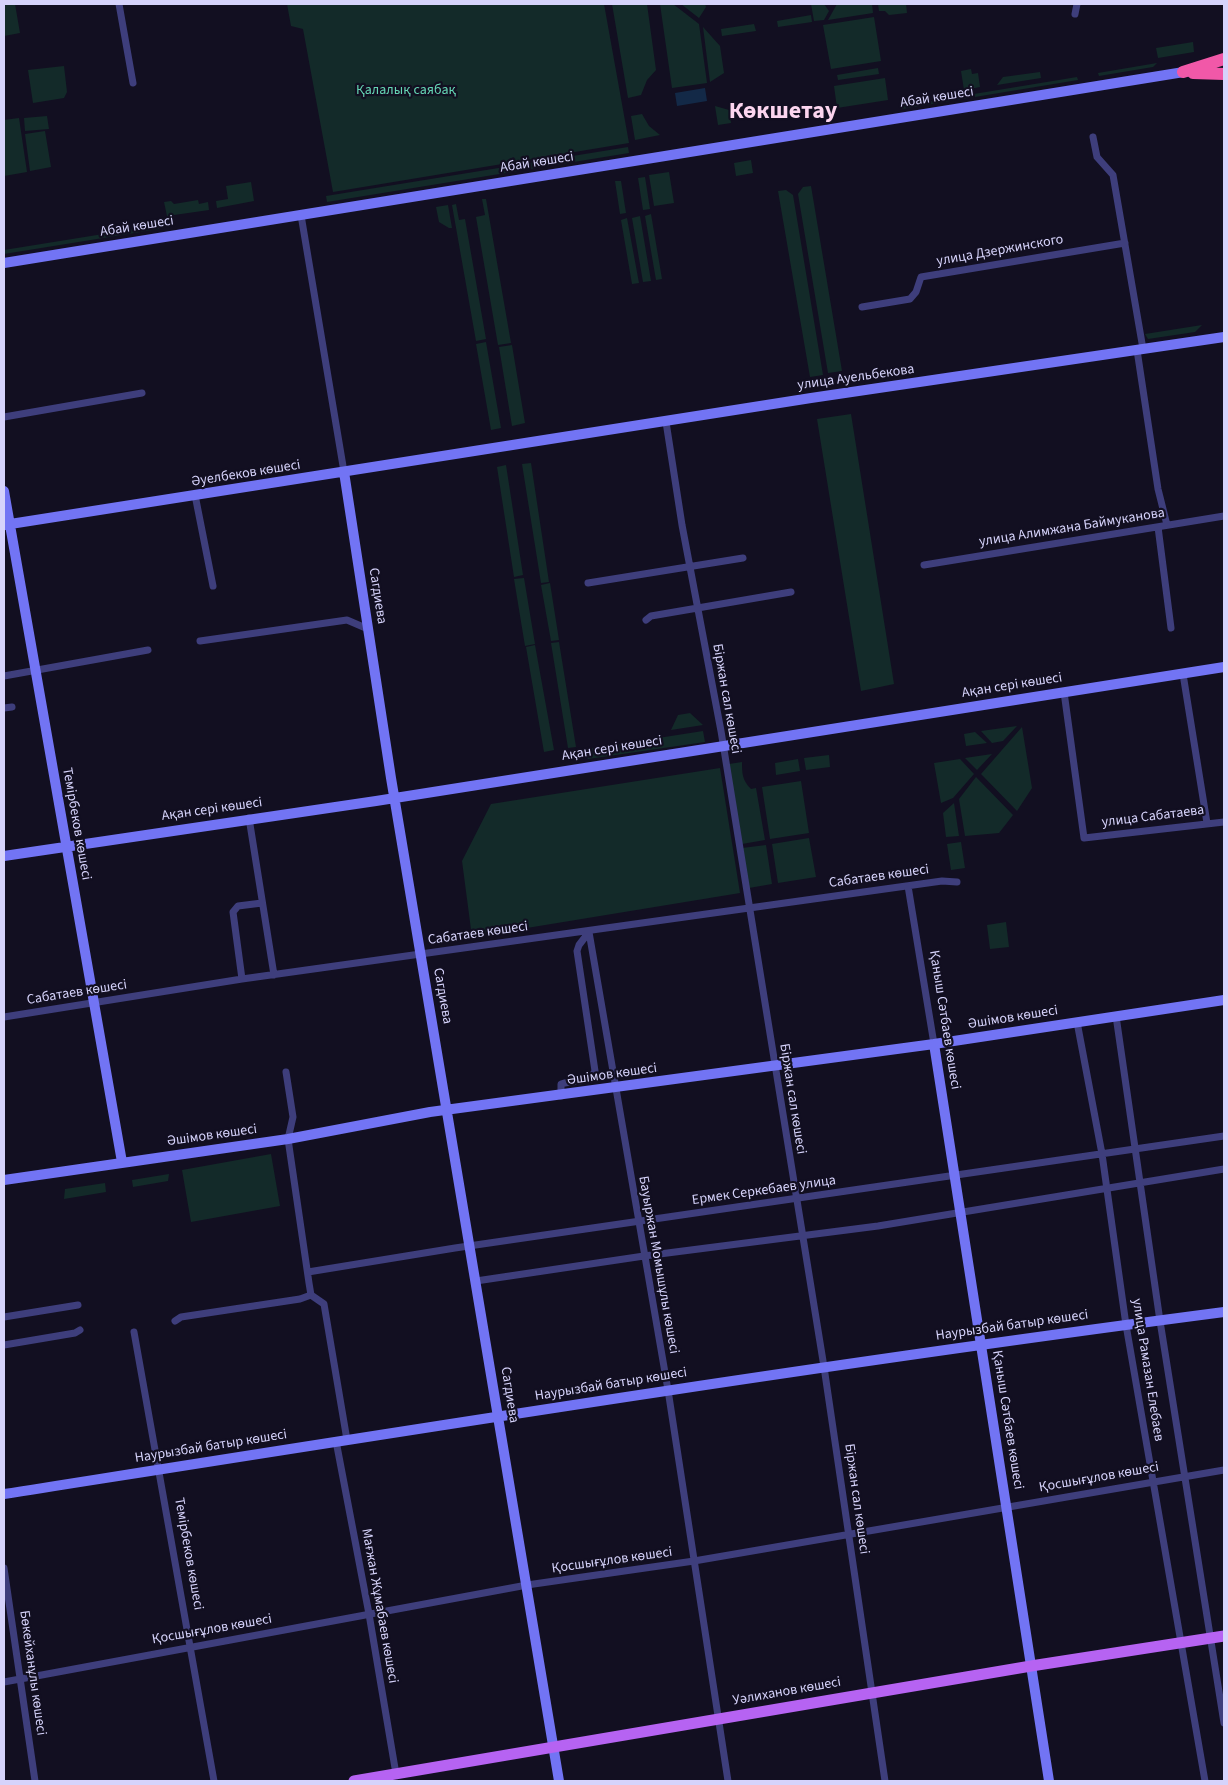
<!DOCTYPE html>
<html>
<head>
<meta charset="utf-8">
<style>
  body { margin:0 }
  #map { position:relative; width:1228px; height:1785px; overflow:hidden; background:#120f21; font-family:"Source Sans 3",sans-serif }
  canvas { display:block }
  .frame { position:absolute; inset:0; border:5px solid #d6d3fb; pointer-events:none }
</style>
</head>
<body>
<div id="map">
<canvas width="1228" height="1785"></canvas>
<div class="frame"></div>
</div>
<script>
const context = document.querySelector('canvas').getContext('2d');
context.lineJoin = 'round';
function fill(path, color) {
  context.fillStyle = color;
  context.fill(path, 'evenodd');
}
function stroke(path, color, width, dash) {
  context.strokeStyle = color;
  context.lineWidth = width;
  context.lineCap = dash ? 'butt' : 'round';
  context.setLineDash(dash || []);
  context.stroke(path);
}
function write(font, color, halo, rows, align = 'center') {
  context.font = font + ' "Source Sans 3",sans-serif';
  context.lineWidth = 4.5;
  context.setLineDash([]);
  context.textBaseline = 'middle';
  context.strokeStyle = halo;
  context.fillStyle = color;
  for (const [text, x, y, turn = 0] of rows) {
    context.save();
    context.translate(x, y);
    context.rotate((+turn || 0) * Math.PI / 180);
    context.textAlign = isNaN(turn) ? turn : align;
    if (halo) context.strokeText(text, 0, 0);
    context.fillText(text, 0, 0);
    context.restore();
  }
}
const green = new Path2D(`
  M 4,4 L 15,4 L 20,33 L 4,36 Z
  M 287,4 L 604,4 L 629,143 L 333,192 L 303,29 L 291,26 Z
  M 612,4 L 647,4 L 656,70 L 647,80 L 641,95 L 628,98 Z
  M 660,4 L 673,4 L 699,24 L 707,83 L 672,88 Z
  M 681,4 L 705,4 L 706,7 L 699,18 Z
  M 811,4 L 824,4 L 829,11 L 824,20 L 814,21 Z
  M 837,4 L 872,4 L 873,13 L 828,20 Z
  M 878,4 L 906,4 L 907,13 L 889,15 L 885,11 L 879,11 Z
  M 811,15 L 812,22 L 778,27 L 777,21 Z
  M 874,17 L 881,61 L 831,69 L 823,25 Z
  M 754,24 L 756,31 L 722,36 L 721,29 Z
  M 703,27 L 720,46 L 724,73 L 710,82 Z
  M 1193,42 L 1194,52 L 1158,58 L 1156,48 Z
  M 1157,63 L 1153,67 L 1099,76 L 1098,73 Z
  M 64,66 L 67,92 L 64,98 L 33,103 L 28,70 Z
  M 878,68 L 879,74 L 838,80 L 837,75 Z
  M 971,69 L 972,74 L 978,73 L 980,87 L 964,90 L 961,71 Z
  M 1040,72 L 1041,78 L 997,85 L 1003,77 Z
  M 1077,77 L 1078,80 L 902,109 L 901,106 Z
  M 885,78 L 888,100 L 837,108 L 834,86 Z
  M 715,106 L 729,110 L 731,123 L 718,125 Z
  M 642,114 L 649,126 L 660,135 L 635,140 L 631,116 Z
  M 47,116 L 49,129 L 25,131 L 24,118 Z
  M 19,118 L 27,172 L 4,176 L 4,120 Z
  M 45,131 L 51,167 L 30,171 L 25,134 Z
  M 628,147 L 629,153 L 327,202 L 326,196 Z
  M 751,160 L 753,173 L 736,176 L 734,163 Z
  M 669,172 L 674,203 L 654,206 L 649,175 Z
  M 645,177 L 650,209 L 643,210 L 638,178 Z
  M 615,181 L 621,181 L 626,213 L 620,214 Z
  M 251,182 L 254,201 L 217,208 L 216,201 L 228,199 L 226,186 Z
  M 811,186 L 842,371 L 828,373 L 798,194 L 803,187 Z
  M 786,190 L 793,195 L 823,375 L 810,377 L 778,191 Z
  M 482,199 L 486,199 L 511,343 L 498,345 L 476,217 L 485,215 Z
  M 198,200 L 199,204 L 208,202 L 209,210 L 167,216 L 164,202 L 171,201 L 174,204 Z
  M 456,204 L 459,220 L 465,219 L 486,339 L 476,341 L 452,205 Z
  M 448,205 L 452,228 L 449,228 L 439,222 L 436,207 Z
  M 651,214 L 662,279 L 656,280 L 645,216 Z
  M 640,216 L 651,281 L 643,282 L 632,218 Z
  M 627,218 L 639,283 L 632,284 L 621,220 Z
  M 159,225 L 159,229 L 4,254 L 4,250 Z
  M 1202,325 L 1195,332 L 1148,339 L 1145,334 Z
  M 486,342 L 501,428 L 491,430 L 476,344 Z
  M 512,345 L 525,423 L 512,426 L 499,347 Z
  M 851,414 L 894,684 L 861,691 L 817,419 Z
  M 531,463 L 549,582 L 541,583 L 522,464 Z
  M 506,465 L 523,575 L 514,577 L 497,467 Z
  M 524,578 L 535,644 L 525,646 L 514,579 Z
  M 550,583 L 559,640 L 551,641 L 541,585 Z
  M 559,642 L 576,747 L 568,748 L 551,643 Z
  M 535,645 L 554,750 L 544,752 L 526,647 Z
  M 690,713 L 703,725 L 671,730 L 678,715 Z
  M 1017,726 L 1003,741 L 992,743 L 981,731 Z
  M 1022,727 L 1032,788 L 1017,811 L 981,774 Z
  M 703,731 L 705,742 L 588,759 L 581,750 Z
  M 975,732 L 987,743 L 966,746 L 964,734 Z
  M 992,754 L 977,770 L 965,758 Z
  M 829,755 L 830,767 L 806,770 L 804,758 Z
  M 798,759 L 800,771 L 776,775 L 775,763 Z
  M 960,759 L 974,774 L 953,798 L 941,803 L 934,763 Z
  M 742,762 C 742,773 742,780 751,789 L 756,788 L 765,840 L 742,844 L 729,764 Z
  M 720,768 L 740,893 L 472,937 L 462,861 L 491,804 Z
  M 976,777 L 1013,815 L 999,833 L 965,836 L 959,799 Z
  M 801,781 L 809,833 L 770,839 L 762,787 Z
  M 954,803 L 959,836 L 946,837 L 943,813 Z
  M 809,838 L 816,877 L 778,883 L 772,844 Z
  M 961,842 L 965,868 L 951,870 L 947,844 Z
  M 766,845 L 772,884 L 749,888 L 742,848 Z
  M 1006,922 L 1009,947 L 990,949 L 987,925 Z
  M 271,1154 L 280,1206 L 191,1222 L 182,1170 Z
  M 169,1174 L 168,1181 L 133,1187 L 132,1180 Z
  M 105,1183 L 106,1192 L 64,1199 L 65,1189 Z`);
const water = new Path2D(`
  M 705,88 L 707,101 L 677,106 L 675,93 Z`);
const street = new Path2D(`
  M 119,4 L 133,83
  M 1075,14 L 1077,4
  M 1093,137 L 1097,157 L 1113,175 L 1143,349
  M 301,215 L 344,472
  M 862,307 L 910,299 L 916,292 L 921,277 L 1125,243
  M 1137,350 L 1158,489 L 1167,525
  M 4,417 L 142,393
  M 666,422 L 682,525 L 721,731 L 824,1367 L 885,1781
  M 195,495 L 213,586
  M 1158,527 L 1171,628
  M 924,565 L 1224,516
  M 588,583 L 743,558
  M 646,620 L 651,616 L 791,592
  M 200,641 L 347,620 L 368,629
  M 1183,674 L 1207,823
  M 4,676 L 148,650
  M 1064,692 L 1084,838 L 1224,822
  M 4,708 L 12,707
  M 249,818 L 274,975
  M 908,886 L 934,1044
  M 589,932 L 668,1390 L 728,1781
  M 242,979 L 233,912 L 238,906 L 262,903
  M 1116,1016 L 1160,1321 L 1224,1723
  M 4,1017 L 242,979 L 942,881 L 957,882
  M 1077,1022 L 1102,1154 L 1126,1325 L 1205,1781
  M 286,1072 L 293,1117 L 288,1139 L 309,1283 L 311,1295 L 324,1304 L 347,1440
  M 561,1096 L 561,1084 C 573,1080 589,1084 595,1071 L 577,951 L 579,945 L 589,932
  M 308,1272 L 455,1248 L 1224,1136
  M 476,1281 L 644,1256 L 878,1226 L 1224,1169
  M 4,1317 L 78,1305
  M 175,1321 L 181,1317 L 300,1299 L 311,1295
  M 134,1332 L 214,1781
  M 4,1345 L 75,1333 L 80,1330
  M 336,1441 L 369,1614 L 396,1774
  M 4,1568 L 35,1781
  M 4,1682 L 527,1585 L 694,1561 L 1224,1470`);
const secondary = new Path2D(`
  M 4,263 L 1190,71
  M 344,472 L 391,778 L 559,1781
  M 4,491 L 122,1162
  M 4,525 L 811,398 L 1224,337
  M 4,856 L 376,801 L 1224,667
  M 934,1044 L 1049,1781
  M 4,1180 L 288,1139 L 430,1112 L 934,1044 L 1224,1000
  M 4,1494 C 410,1430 816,1365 1224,1312`);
const primary = new Path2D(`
  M 354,1781 L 1031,1666 L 1224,1636`);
const highway = new Path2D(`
  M 1183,72 L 1224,59
  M 1193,73 L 1224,74`);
const parkNames = [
  ["Қалалық саябақ",406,91]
];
const streetNames = [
  ["Абай көшесі",937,98,-9],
  ["Абай көшесі",537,163,-9],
  ["Абай көшесі",137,227,-9],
  ["улица Дзержинского",1000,251,-10],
  ["улица Ауельбекова",856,378,-8],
  ["Әуелбеков көшесі",246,474,-9],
  ["улица Алимжана Баймуканова",1072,528,-9],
  ["Сагдиева",377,596,81],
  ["Ақан сері көшесі",1012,686,-9],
  ["Біржан сал көшесі",726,699,80],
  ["Ақан сері көшесі",612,749,-9],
  ["Ақан сері көшесі",212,810,-8],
  ["улица Сабатаева",1153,817,-7],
  ["Темірбеков көшесі",76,824,80],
  ["Сабатаев көшесі",879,877,-8],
  ["Сабатаев көшесі",478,934,-8],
  ["Сабатаев көшесі",77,993,-9],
  ["Сагдиева",442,996,80],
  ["Әшімов көшесі",1013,1018,-9],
  ["Қаныш Сәтбаев көшесі",944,1020,81],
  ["Әшімов көшесі",612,1075,-8],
  ["Біржан сал көшесі",792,1099,81],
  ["Әшімов көшесі",212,1136,-8],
  ["Ермек Серкебаев улица",764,1191,-8],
  ["Бауыржан Момышұлы көшесі",658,1265,80],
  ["Наурызбай батыр көшесі",1012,1326,-8],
  ["улица Рамазан Елебаев",1147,1370,81],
  ["Наурызбай батыр көшесі",611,1385,-9],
  ["Сагдиева",509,1395,81],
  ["Қаныш Сәтбаев көшесі",1007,1420,81],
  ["Наурызбай батыр көшесі",211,1447,-9],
  ["Қосшығұлов көшесі",1099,1478,-10],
  ["Біржан сал көшесі",856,1499,82],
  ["Темірбеков көшесі",188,1554,80],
  ["Қосшығұлов көшесі",612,1561,-8],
  ["Мағжан Жұмабаев көшесі",379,1606,80],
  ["Қосшығұлов көшесі",212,1630,-10],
  ["Бөкейханұлы көшесі",32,1673,82],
  ["Уәлиханов көшесі",787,1692,-10]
];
const townNames = [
  ["Көкшетау",783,113]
];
fill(green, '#132a29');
fill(water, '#132947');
stroke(street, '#3e3e7c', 7);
stroke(secondary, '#7274f4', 10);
stroke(primary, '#b663f2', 11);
stroke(highway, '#f158a8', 12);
write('14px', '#65d5b4', '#120f21', parkNames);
write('14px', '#d6d3fb', '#120f21', streetNames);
write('bold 24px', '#fcd5ef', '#120f21', townNames);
</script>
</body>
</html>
